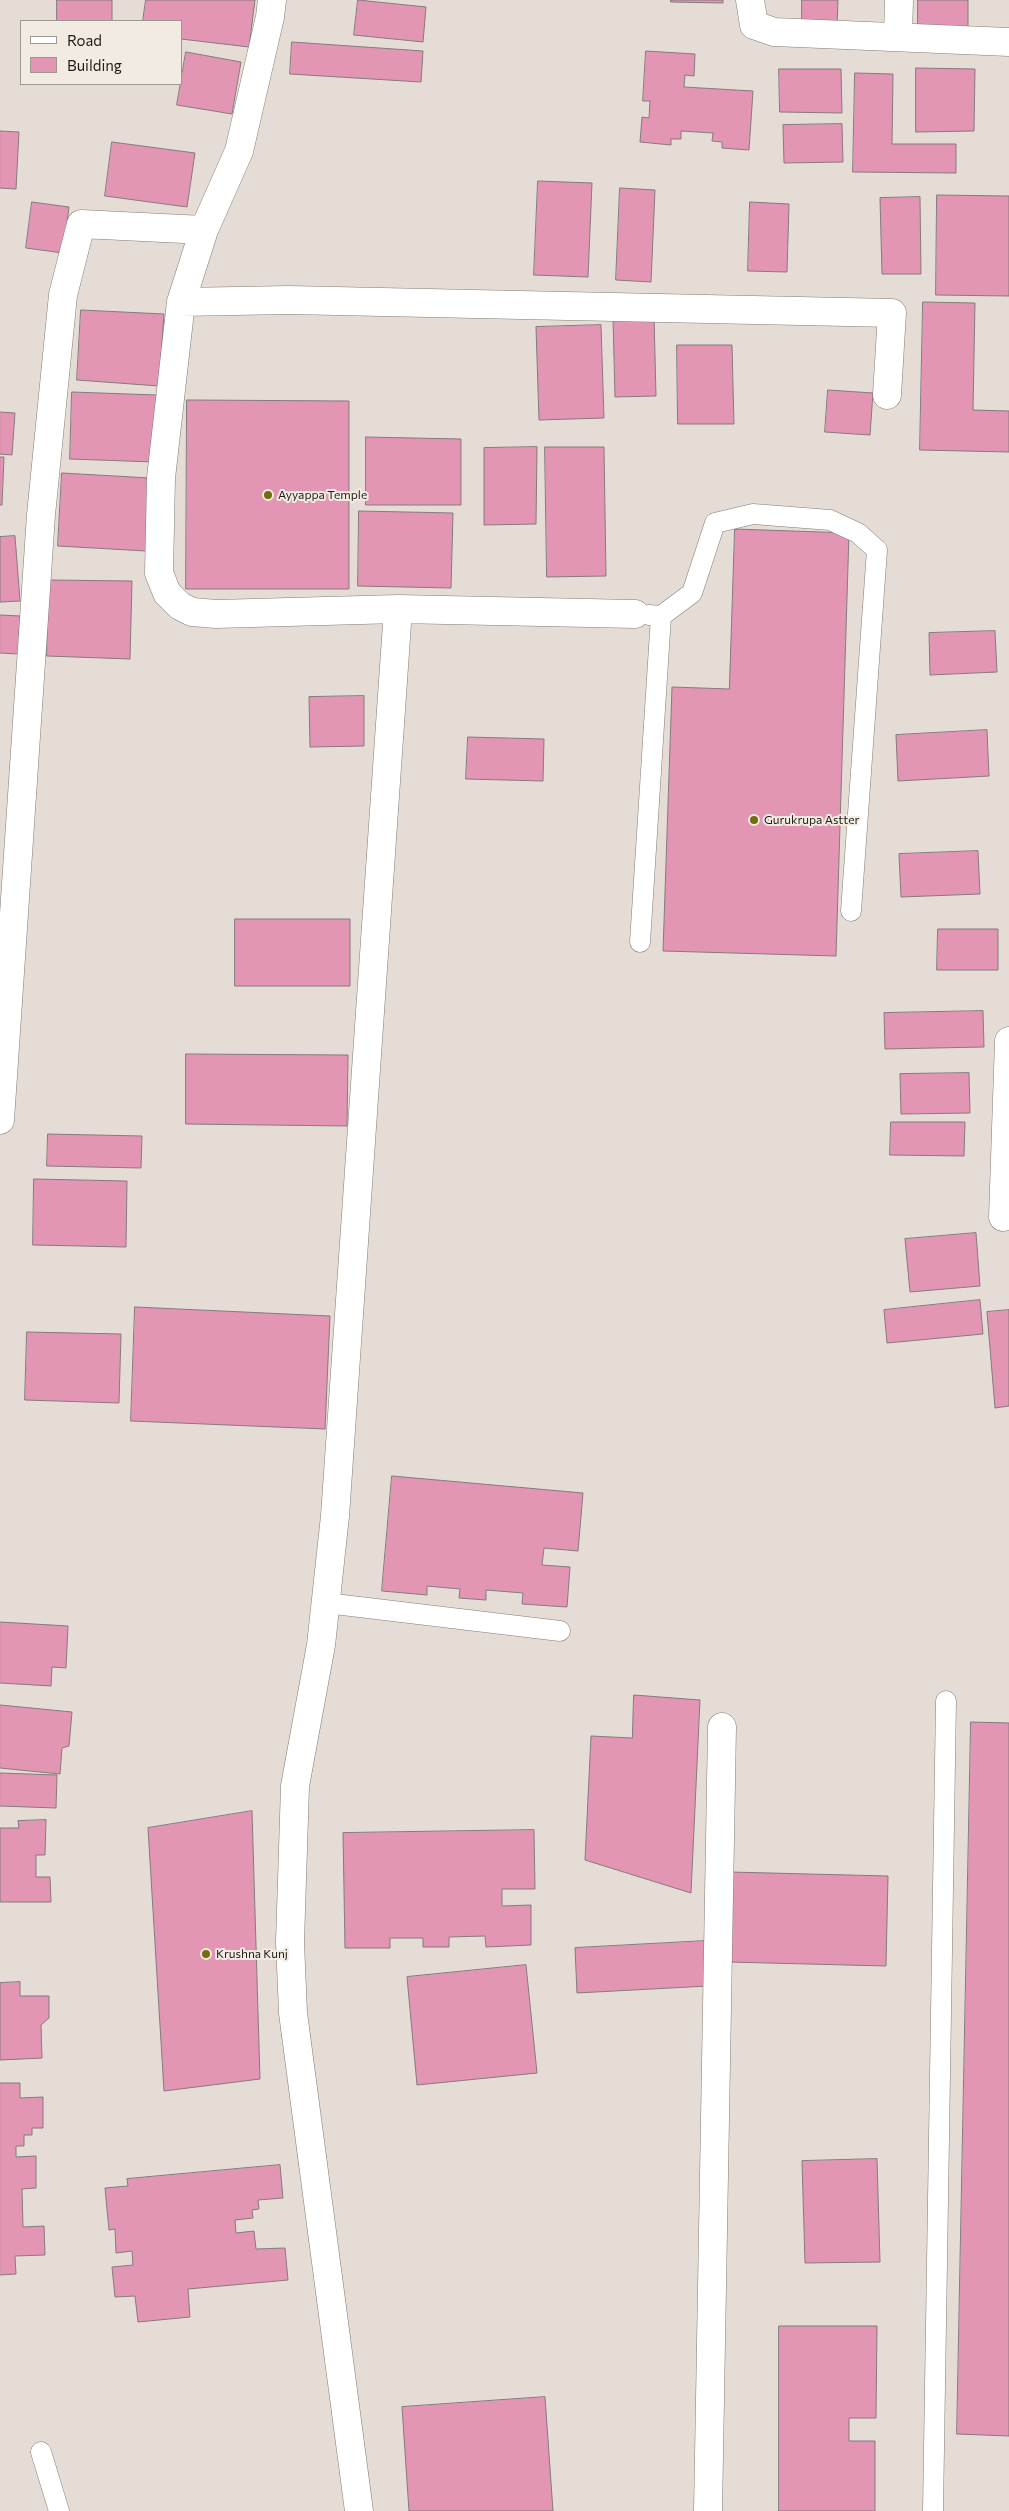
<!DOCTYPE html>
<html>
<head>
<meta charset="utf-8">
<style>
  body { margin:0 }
  #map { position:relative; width:1009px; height:2511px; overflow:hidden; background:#e5ddd5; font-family:Commissioner,sans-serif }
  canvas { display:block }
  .legend { position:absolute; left:20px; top:20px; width:162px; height:65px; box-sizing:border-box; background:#f2ebe2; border:1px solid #9d9891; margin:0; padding:6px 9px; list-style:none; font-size:15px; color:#1e1b18 }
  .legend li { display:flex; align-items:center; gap:10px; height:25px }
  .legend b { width:25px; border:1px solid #9d9891 }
</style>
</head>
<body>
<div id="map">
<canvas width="1009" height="2511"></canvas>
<ul class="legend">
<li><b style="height:6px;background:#fff"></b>Road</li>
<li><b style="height:14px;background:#e395b4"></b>Building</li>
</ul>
</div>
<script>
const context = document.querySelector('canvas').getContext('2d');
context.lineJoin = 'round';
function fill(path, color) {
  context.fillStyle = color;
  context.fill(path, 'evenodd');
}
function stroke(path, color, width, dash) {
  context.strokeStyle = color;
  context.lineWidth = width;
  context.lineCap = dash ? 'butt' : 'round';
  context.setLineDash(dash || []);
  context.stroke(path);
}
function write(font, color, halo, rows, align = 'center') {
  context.font = font + ' Commissioner,sans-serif';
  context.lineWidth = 4;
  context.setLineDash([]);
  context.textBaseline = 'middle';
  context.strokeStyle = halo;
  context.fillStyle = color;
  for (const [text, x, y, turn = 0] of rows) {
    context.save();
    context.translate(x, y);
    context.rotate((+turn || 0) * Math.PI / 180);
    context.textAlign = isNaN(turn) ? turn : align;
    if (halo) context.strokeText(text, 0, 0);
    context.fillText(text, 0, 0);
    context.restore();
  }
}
const building = new Path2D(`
  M 57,0 L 112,0 L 112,21 L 57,21 Z
  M 146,0 L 255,0 L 249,47 L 181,39 L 181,21 L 143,21 Z
  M 358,0 L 426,7 L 423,42 L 354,35 Z
  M 671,0 L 723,0 L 723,3 L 671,2 Z
  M 802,0 L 838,0 L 837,29 L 802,28 Z
  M 918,0 L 968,0 L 968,33 L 918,32 Z
  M 292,42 L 423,51 L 421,82 L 290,74 Z
  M 646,51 L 695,54 L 694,76 L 685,75 L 684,87 L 753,91 L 749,150 L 722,148 L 722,142 L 712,141 L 713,133 L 681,131 L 681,139 L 671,139 L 671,145 L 640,142 L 642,117 L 649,118 L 650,101 L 643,101 Z
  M 186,52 L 241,62 L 232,114 L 177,105 Z
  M 916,68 L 975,69 L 974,131 L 916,132 Z
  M 779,69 L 841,69 L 842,113 L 780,112 Z
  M 855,73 L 893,74 L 892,144 L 956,144 L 956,173 L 853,172 Z
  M 842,124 L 843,162 L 784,163 L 783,125 Z
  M 0,131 L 19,132 L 16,189 L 0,188 Z
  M 112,142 L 195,153 L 187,207 L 105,196 Z
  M 538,181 L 592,183 L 588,277 L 534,275 Z
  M 620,188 L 655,190 L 651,282 L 616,280 Z
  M 937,195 L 1009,196 L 1009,296 L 936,295 Z
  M 920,197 L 921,274 L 882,274 L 880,198 Z
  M 32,202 L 69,207 L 63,253 L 26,248 Z
  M 750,202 L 789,204 L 787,272 L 748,271 Z
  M 923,302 L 975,303 L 973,410 L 1009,411 L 1009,452 L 920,450 Z
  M 81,310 L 164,314 L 159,386 L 77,380 Z
  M 654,316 L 656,396 L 615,397 L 613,318 Z
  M 601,325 L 604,418 L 539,420 L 536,327 Z
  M 677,345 L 732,345 L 734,424 L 678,424 Z
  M 828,390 L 873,393 L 870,435 L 825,432 Z
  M 72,392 L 157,395 L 154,462 L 70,459 Z
  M 187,400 L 349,401 L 349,589 L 186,589 Z
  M 0,412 L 15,413 L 12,455 L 0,454 Z
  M 366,437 L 461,439 L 461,505 L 366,505 Z
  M 537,447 L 536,524 L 484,525 L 484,448 Z
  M 545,447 L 604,447 L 606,576 L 547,577 Z
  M 0,457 L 4,457 L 2,505 L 0,505 Z
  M 62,473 L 150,478 L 146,551 L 58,546 Z
  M 359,511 L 453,513 L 451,588 L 358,586 Z
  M 735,529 L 849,533 L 836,956 L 663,951 L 672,687 L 729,689 Z
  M 15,536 L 20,601 L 0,602 L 0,537 Z
  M 49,580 L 132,581 L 130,659 L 47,656 Z
  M 0,615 L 20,616 L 18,654 L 0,653 Z
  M 995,631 L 997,672 L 930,675 L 929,633 Z
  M 364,696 L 364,746 L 310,747 L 309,697 Z
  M 987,730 L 989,776 L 898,781 L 896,735 Z
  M 468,737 L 544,739 L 543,781 L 466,779 Z
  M 978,851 L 980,894 L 901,897 L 899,854 Z
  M 235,919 L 350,919 L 350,986 L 235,986 Z
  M 938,929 L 998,929 L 998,970 L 937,970 Z
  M 983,1011 L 984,1047 L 885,1049 L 884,1013 Z
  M 186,1054 L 348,1055 L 347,1126 L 186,1124 Z
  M 969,1073 L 970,1113 L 901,1114 L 900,1074 Z
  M 891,1122 L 965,1122 L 964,1156 L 890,1155 Z
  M 48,1134 L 142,1136 L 141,1168 L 47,1166 Z
  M 34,1179 L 127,1181 L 126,1247 L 33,1245 Z
  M 976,1233 L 980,1286 L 910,1292 L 905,1239 Z
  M 980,1300 L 983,1334 L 887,1343 L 884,1310 Z
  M 135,1307 L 330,1316 L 325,1429 L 131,1421 Z
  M 1009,1310 L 1009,1406 L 995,1408 L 987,1312 Z
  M 27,1332 L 121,1334 L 119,1403 L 25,1400 Z
  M 392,1476 L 583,1493 L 578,1551 L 544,1548 L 542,1565 L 570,1567 L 567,1607 L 522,1604 L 523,1593 L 486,1590 L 486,1600 L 459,1598 L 460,1589 L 427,1586 L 427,1595 L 382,1591 Z
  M 0,1622 L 68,1626 L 66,1668 L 52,1667 L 51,1686 L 0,1683 Z
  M 634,1695 L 700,1700 L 691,1893 L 585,1860 L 591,1736 L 632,1738 Z
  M 0,1705 L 72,1712 L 69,1746 L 62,1748 L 60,1774 L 0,1768 Z
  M 971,1722 L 1009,1723 L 1009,2436 L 957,2434 Z
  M 0,1773 L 57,1775 L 56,1808 L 0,1806 Z
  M 252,1811 L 260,2079 L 164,2091 L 148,1828 Z
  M 46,1820 L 45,1855 L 36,1855 L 36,1877 L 50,1877 L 51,1902 L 0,1902 L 0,1828 L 19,1828 L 18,1821 Z
  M 534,1830 L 535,1889 L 502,1889 L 502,1906 L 531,1905 L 531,1945 L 486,1947 L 485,1936 L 449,1937 L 449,1947 L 423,1947 L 423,1938 L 390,1938 L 390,1948 L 345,1948 L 343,1833 Z
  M 730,1872 L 888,1876 L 886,1966 L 728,1962 Z
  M 705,1941 L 708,1986 L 577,1993 L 575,1948 Z
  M 526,1965 L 537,2073 L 417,2085 L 407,1977 Z
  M 20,1982 L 20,1996 L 49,1996 L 49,2018 L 41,2025 L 42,2058 L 0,2060 L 0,1983 Z
  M 0,2083 L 20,2083 L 20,2098 L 43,2097 L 43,2128 L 32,2128 L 32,2135 L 24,2135 L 24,2146 L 16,2146 L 16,2157 L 36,2156 L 36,2188 L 22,2189 L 23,2227 L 44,2226 L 45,2255 L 15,2256 L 16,2274 L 0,2275 Z
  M 877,2159 L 880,2262 L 805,2263 L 802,2161 Z
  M 280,2165 L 283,2198 L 258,2200 L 259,2209 L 252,2210 L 253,2218 L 235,2220 L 236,2233 L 254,2231 L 256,2249 L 285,2248 L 288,2280 L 188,2289 L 190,2317 L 138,2322 L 135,2296 L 115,2297 L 112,2267 L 133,2265 L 132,2251 L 116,2253 L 115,2229 L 109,2230 L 105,2188 L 128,2186 L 127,2179 Z
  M 779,2326 L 877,2326 L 876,2418 L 849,2418 L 849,2441 L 875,2441 L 875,2511 L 779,2511 Z
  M 545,2397 L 553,2511 L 409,2511 L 402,2407 Z`);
const lane = new Path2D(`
  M 661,616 L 692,593 L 715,523 L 753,514 L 830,520 L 858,533 L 877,550 L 851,911
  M 640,942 L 661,616 L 649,615
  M 326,1603 L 560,1631
  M 41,2452 L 59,2511
  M 933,2511 L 946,1701`);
const street = new Path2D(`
  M 272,0 L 270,17 L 239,151 L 204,230 L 181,302 L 161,478 L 159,573 L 167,593 L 180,606 L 192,612 L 216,614 L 398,609 L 335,1516 L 321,1645 L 295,1786 L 290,1942 L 293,2013 L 359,2511
  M 750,0 L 754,25 L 774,32 L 1009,42
  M 898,36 L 899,0
  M 181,302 L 289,300 L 892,313 L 887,395
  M 398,609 L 635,614
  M 0,1120 L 41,515 L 63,295 L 81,224 L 204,230
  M 1003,1217 L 1009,1041
  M 708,2511 L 722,1727`);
const markers = [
  [268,495,5,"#6f6d0d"],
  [754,820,5,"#6f6d0d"],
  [206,1954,5,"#6f6d0d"]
];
const poiNames = [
  ["Ayyappa Temple",278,495],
  ["Gurukrupa Astter",764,820],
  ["Krushna Kunj",216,1954]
];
fill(building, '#e395b4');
stroke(building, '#857a7d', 1);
stroke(lane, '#837c74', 21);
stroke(street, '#837c74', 29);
stroke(lane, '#fff', 20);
stroke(street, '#fff', 28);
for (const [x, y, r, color] of markers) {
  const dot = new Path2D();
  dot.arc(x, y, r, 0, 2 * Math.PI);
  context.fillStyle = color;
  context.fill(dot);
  stroke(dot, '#f2ebe2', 2);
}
write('12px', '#1e1b18', '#f2ebe2', poiNames, 'left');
</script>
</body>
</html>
